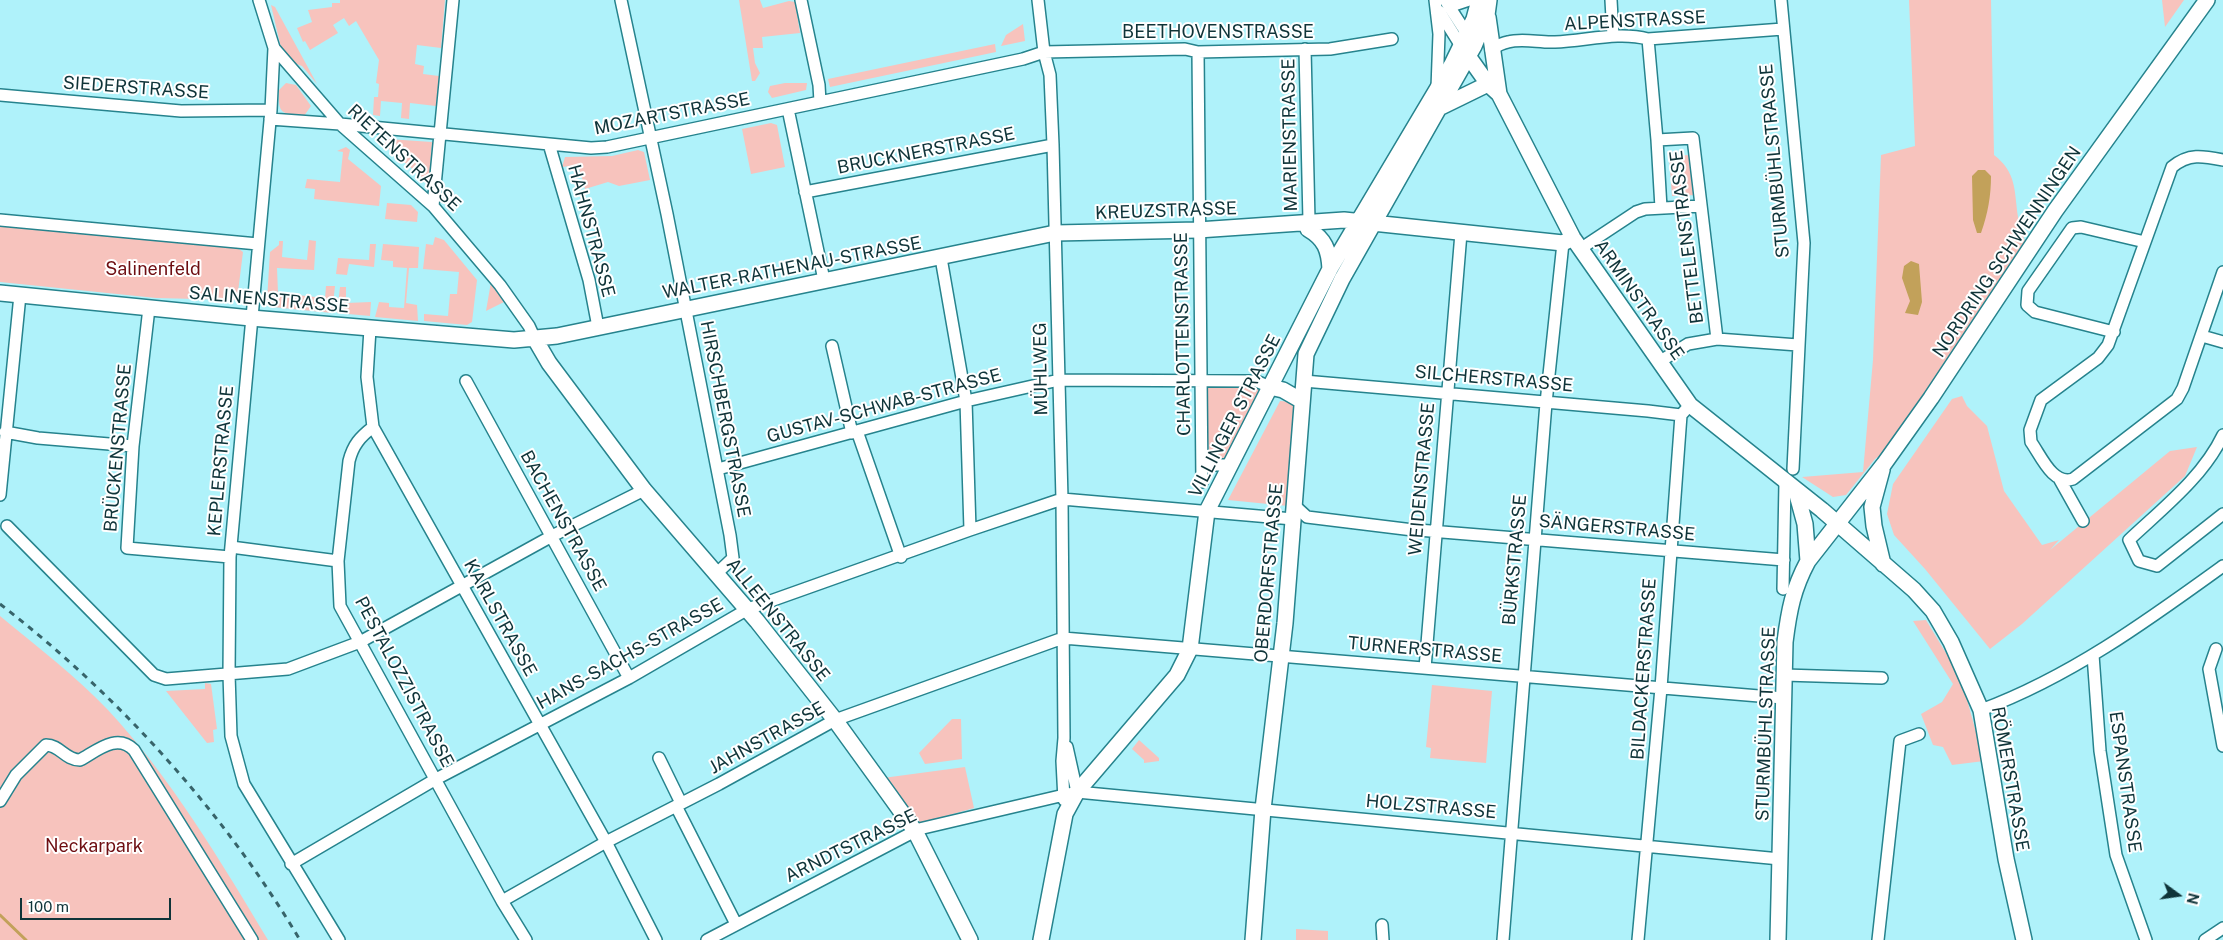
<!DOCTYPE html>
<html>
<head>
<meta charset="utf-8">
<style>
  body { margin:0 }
  #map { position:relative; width:2223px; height:940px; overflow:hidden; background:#aff2fa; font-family:"Public Sans",sans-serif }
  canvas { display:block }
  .north { position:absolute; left:2153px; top:870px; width:50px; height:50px; -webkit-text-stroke:4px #fff; paint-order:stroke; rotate:104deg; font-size:14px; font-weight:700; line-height:20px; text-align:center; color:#0f3439 }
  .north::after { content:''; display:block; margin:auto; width:18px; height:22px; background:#0f3439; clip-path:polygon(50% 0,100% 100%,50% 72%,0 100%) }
  .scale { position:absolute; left:20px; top:898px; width:151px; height:22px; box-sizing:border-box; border:2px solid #0f3439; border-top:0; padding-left:6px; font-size:15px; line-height:18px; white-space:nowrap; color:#0f3439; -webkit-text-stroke:4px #fff; paint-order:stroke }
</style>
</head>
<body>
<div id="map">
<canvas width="2223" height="940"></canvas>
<div class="north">N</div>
<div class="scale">100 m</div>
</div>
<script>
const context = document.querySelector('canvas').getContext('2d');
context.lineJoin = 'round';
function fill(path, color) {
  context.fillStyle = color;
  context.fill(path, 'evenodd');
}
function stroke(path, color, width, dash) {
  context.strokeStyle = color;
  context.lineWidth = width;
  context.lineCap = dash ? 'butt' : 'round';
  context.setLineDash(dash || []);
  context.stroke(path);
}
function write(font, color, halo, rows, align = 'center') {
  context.font = font + ' "Public Sans",sans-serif';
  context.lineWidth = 4;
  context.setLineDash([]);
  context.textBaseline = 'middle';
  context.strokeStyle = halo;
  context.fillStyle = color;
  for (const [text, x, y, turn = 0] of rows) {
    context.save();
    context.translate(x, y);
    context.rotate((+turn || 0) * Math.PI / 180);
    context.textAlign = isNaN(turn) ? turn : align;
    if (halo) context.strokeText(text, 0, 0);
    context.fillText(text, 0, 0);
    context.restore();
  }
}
const green = new Path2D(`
  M 340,0 L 445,0 L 441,48 L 417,45 L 415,64 L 424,66 L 423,74 L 439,76 L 436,106 L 410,103 L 409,119 L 401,118 L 402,103 L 381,101 L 380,116 L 373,115 L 374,97 L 378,97 L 379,84 L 376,83 L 379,60 L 356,21 L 349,26 L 344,18 L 333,25 L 338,33 L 310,50 L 305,41 L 303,42 L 297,28 L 312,22 L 308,10 L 332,7 L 332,3 L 340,3 Z
  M 739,0 L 760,0 L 763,8 L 789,1 L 795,2 L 800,33 L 762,37 L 763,48 L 753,48 L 755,63 L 760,73 L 755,81 L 752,81 Z
  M 1909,0 L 1991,0 L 1994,155 C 2017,173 2014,190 2018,217 C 2019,226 2023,235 2026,244 L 1886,451 L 1875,459 L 1846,495 L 1833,497 L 1802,477 L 1863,472 L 1873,360 L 1881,155 L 1915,146 Z
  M 2162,0 L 2184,0 L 2165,27 Z
  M 271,5 L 275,7 L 317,84 L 302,66 L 291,62 L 282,52 Z
  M 1023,24 L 1025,41 L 1001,46 L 1006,35 Z
  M 995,44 L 996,52 L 830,87 L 828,79 Z
  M 286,83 L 296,85 L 311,106 L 304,116 C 281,113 278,115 279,90 Z
  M 785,83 L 807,83 L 806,90 L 772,98 L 768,92 L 770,86 Z
  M 771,123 L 777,125 L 785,167 L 751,174 L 742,129 Z
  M 388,139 L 432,142 L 429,183 L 385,146 L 385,141 Z
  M 346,147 L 350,150 L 348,159 L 381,186 L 379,206 L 314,199 L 315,189 L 305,188 L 307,179 L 340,182 L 343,152 L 337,151 Z
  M 638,150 L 644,152 L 650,180 L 619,186 L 608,182 L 585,189 L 578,165 L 562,167 L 565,157 L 612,156 Z
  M 1692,155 L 1697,195 L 1672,196 L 1669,156 Z
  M 387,203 L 411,205 L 418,212 L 417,222 L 385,219 Z
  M 0,226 L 236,247 L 243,252 L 237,300 L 156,298 L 0,282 Z
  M 435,237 L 444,240 L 477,280 L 472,322 L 467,325 L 424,321 L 424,314 L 448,316 L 450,294 L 457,294 L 459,272 L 423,269 L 426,244 L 433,245 Z
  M 309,240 L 316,241 L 314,270 L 277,268 L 278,293 L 325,298 L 326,286 L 335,286 L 332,313 L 273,307 L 267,300 L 270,252 L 279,245 L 279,241 L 283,241 L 282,257 L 307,260 Z
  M 370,244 L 376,244 L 374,267 L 349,264 L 347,275 L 336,274 L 338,258 L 369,260 Z
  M 383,244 L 419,247 L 418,268 L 409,268 L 406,303 L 417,305 L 418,321 L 375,317 L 379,302 L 389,303 L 389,307 L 404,308 L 407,268 L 393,267 L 393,261 L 381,260 Z
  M 491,282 L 504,302 L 486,311 Z
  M 340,287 L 346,287 L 346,303 L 371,302 L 370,316 L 337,313 Z
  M 1205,386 L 1262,387 L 1226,460 L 1209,459 Z
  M 1962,396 L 1967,406 L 1987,426 L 2004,491 L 2042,545 L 2059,540 L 2050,550 L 2170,451 L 2197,447 L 2185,476 L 2022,624 L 1990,649 L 1925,569 L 1894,535 L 1887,514 L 1893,484 L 1952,399 Z
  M 1280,401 L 1295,402 L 1288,506 L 1228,500 Z
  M 0,616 C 36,646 76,676 108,710 C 169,775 222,863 268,940 L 0,940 Z
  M 1926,620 L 1961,678 L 1984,761 L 1952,765 L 1943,747 L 1933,745 L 1921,714 L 1942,702 L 1953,684 L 1913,621 Z
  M 205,683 L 211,684 L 217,729 L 213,730 L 214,742 L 207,743 L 166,691 L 205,689 Z
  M 1432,685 L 1492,691 L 1486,763 L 1430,758 L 1431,748 L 1426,747 Z
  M 952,719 L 961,719 L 962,759 L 925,764 L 919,753 Z
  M 1139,740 L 1159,758 L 1159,761 L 1144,763 L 1144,760 L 1132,749 Z
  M 965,767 L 974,808 L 918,824 L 883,778 Z
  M 1296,929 L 1328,931 L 1328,940 L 1296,940 Z`);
const water = new Path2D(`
  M 1978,170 L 1985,170 L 1991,176 C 1991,196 1988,213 1981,233 L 1977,233 L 1973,220 L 1972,176 Z
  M 1911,261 L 1919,264 L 1922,302 L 1918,315 L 1905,313 L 1910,301 L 1902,278 L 1904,266 Z`);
const stream = new Path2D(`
  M 0,915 L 26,940`);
const street = new Path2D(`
  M 259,0 L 274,48 L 340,124 L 433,206 L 500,285 L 529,326 L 535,339
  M 621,0 L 667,214 L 730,535 L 733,558 L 716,574
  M 801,0 L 819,85 L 820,102
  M 1038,0 L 1044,52 L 1050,75 L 1053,145 L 1062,499 L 1064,738 L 1062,761 L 1064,800
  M 1435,0 L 1439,34 L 1437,88
  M 1445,0 L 1467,34
  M 1446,0 L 1457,4 L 1469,0
  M 1611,0 L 1613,36
  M 1781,0 L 1804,243 L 1793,469
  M 1439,11 L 1461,46
  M 1648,39 L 1657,140 L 1693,138 L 1717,339
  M 274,48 L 271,110 L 230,557 L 229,674 L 231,736 L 244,784 L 339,940
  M 1305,49 L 1309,221
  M 1491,50 C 1497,46 1501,43 1508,42 C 1523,38 1540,43 1555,42 C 1586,41 1618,31 1648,39 L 1783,29
  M 1198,52 L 1202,482
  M 0,95 L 181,111 L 271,110
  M 788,109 L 824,280
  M 270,119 L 340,124 L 591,148 L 607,147 L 1023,59 L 1044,52 L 1185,49 L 1198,52 L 1330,49 L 1392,39
  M 1657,140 L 1661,208
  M 549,144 L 589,280 L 598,327
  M 2223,160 C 2203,156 2189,153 2172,167 L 2108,345 L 2098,358 L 2041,400 L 2030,430 L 2031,442 C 2041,456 2053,486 2073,479 L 2177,399 L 2183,388 L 2223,272
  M 805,192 L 1053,145
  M 433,206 L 453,0
  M 0,220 L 258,244
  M 1580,249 L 1636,212 L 1645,209 L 1701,206
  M 941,258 L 966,401 L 970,530
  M 149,308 L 133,446 L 127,548 L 230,557
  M 370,329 L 367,377 L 373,427 L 606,842 L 656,940
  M 2114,332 L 2035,312 L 2027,305 L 2028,291 L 2072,228 L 2081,227 L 2145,242
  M 2202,336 L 2223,342
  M 832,346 L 852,433
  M 1659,362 L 1688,344 L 1717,339 L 1798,345
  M 466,381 L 629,678
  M 1304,381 L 1648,411 L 1681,415
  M 373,427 C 360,437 353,445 349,461 L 338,561 L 340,606 L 502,901 L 526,940
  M 857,431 L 901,557
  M 5,432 L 38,438 L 133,446
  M 2223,435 C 2203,477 2163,508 2129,540 L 2139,561 L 2157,566 L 2223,514
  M 1202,465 L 1229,465
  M 718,469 L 966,401 L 1059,380 L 1256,381 L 1270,387
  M 2060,480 L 2083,521
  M 0,495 L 20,295
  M 1294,505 L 1307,517 L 1413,530
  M 7,526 L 154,675 L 166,679 L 288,669 L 360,642 L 552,536 L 644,490
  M 1418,530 L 1784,560
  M 231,547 L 338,561
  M 1783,589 L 1785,482
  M 2216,649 L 2209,669 L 2223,746
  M 2093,655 L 2100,751 L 2116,855 L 2146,940
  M 1425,668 L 1461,233
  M 1784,675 L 1882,678
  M 1981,710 C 2070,677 2147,621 2223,566
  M 1067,747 L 1077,792
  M 659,758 L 681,803
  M 0,801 L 16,775 L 46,745 C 60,745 65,760 80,760 C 98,750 117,733 134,750 L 252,940
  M 676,806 L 736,924
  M 291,864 L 436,779 L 629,678 L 748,609 L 970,530 L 1062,499 L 1293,519
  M 502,901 L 606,842 L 719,784 L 835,720 L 1063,638 L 1783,698
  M 1382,925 L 1383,940
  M 707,940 L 919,829 L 1077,792 L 1780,859
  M 1503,940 L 1546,403 L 1563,243
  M 1638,940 L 1661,688 L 1681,415 L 1690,405
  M 1878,940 L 1900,741 L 1919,734
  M 2205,940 L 2223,928`);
const secondary = new Path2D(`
  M 1488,17 L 1499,94
  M 1461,46 L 1488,84 L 1499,94 L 1573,238 L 1690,405 L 1822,510 L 1914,590 L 1933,611 L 1951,642 L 1981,710 L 2006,859 L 2024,940
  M 1441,107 L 1488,84
  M 1308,229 C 1325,239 1329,250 1330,269
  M 0,293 L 251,318 L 514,340 L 557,336 L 1055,233 L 1198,230 L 1344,220 L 1563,243 L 1573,238
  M 535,339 L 549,363 L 644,490 L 757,621 L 835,720 L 890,796 L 915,831 L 970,940
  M 1270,387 L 1283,390 L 1302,401
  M 1882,470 L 1872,507 L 1874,526 L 1883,564
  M 1796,491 L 1805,524 L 1808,561
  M 1041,940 L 1065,814 L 1077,792 L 1177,675 L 1190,649 L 1207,511 L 1330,269 L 1452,64 L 1474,19 L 1479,0
  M 1253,940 L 1263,809 L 1285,623 L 1306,354 L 1342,279 L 1474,46 L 1487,15 L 1489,0
  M 1778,940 L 1785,642 C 1789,610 1793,589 1808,561 L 1884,464 L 1931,398 L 2055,211 L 2207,0`);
const rail = new Path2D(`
  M 0,604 C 119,696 223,811 300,940`);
const streetNames = [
  ["ALPENSTRASSE",1635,21,-3],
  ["BEETHOVENSTRASSE",1218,32],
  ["SIEDERSTRASSE",136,88,4],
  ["MOZARTSTRASSE",672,114,-11],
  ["MARIENSTRASSE",1290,135,-91],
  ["BRUCKNERSTRASSE",926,151,-11],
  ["RIETENSTRASSE",404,158,43],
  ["STURMBÜHLSTRASSE",1775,161,-95],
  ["KREUZSTRASSE",1166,211,-2],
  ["HAHNSTRASSE",591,231,75],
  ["BETTELENSTRASSE",1687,237,-97],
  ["NORDRING SCHWENNINGEN",2007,252,-56],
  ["WALTER-RATHENAU-STRASSE",792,268,-11],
  ["SALINENSTRASSE",269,300,5],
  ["ARMINSTRASSE",1639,300,55],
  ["CHARLOTTENSTRASSE",1183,334,-91],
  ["MÜHLWEG",1041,369,-91],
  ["SILCHERSTRASSE",1494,379,5],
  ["GUSTAV-SCHWAB-STRASSE",884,406,-15],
  ["VILLINGER STRASSE",1235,416,-63],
  ["HIRSCHBERGSTRASSE",725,419,79],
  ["BRÜCKENSTRASSE",118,448,-85],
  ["KEPLERSTRASSE",221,461,-85],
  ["WEIDENSTRASSE",1422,479,-85],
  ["BACHENSTRASSE",563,521,61],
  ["SÄNGERSTRASSE",1617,528,5],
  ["BÜRKSTRASSE",1515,560,-85],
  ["OBERDORFSTRASSE",1269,573,-85],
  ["KARLSTRASSE",500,618,61],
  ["ALLEENSTRASSE",778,620,51],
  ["TURNERSTRASSE",1425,650,5],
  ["HANS-SACHS-STRASSE",630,654,-29],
  ["BILDACKERSTRASSE",1644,669,-86],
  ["PESTALOZZISTRASSE",404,682,62],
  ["STURMBÜHLSTRASSE",1766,724,-88],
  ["JAHNSTRASSE",767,738,-29],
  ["RÖMERSTRASSE",2010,779,80],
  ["ESPANSTRASSE",2125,782,82],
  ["HOLZSTRASSE",1431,807,5],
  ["ARNDTSTRASSE",851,846,-26]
];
const parkNames = [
  ["Salinenfeld",153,269],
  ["Neckarpark",94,846]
];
fill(green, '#f7c3bd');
fill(water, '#c2a15a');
stroke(stream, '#c2a15a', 3);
stroke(street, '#26838d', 14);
stroke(secondary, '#26838d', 18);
stroke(street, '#fff', 11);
stroke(secondary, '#fff', 15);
stroke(rail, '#37646a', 3, [6, 6]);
write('18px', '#0f3439', '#fff', streetNames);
write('18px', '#6e0e12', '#fff', parkNames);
</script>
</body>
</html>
